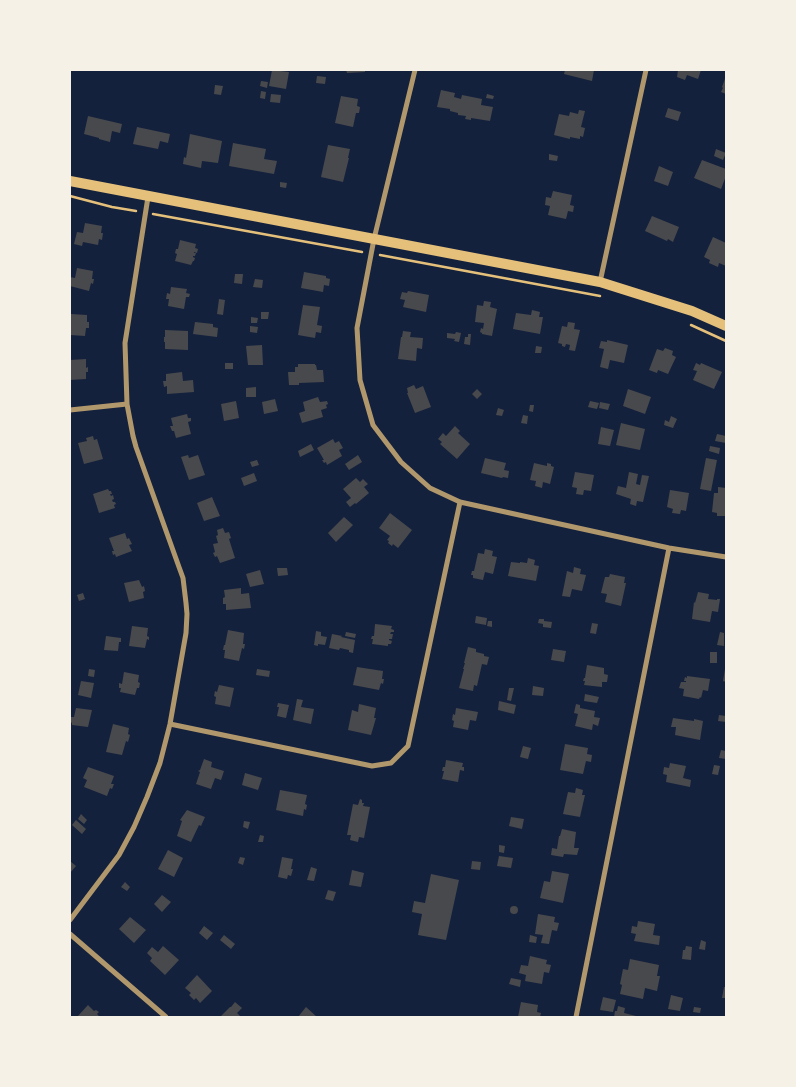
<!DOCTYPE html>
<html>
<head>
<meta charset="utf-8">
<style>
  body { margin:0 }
  #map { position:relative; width:796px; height:1087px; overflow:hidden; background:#14213d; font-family:Raleway,sans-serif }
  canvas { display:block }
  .frame { position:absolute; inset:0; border:71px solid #f6f1e7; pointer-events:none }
</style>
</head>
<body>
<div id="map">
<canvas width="796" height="1087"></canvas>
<div class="frame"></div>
</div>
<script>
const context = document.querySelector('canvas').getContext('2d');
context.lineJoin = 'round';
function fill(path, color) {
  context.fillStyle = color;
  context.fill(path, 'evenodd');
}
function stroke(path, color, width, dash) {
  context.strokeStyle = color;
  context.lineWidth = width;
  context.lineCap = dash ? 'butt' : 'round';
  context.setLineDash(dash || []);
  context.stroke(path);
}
const building = new Path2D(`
  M 272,70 L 289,72 L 286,89 L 269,86 Z
  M 346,70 L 365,70 L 365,72 L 347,73 Z
  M 565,70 L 594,70 L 592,81 L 564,74 Z
  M 678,70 L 701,70 L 698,79 L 687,75 L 685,80 L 677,77 Z
  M 317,76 L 326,77 L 325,84 L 316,83 Z
  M 726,76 L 726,94 L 721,92 L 723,88 L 722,87 Z
  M 261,81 L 268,82 L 267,88 L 260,86 Z
  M 215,85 L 223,86 L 221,95 L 214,94 Z
  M 441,90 L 455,93 L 454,97 L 461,99 L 462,95 L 482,99 L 481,105 L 493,107 L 490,121 L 471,118 L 471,120 L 465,119 L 466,116 L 458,115 L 458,113 L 450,111 L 450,109 L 437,107 Z
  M 261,91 L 266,92 L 265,99 L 260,98 Z
  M 271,94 L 281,95 L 280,103 L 270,102 Z
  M 487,94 L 494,96 L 493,99 L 486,98 Z
  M 341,96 L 358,99 L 357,106 L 360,107 L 359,113 L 356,113 L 353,127 L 335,123 Z
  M 668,108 L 681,112 L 678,121 L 665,117 Z
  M 579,110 L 585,111 L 581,127 L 585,128 L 583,137 L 580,136 L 580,139 L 570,137 L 570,139 L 554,135 L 559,114 L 569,116 L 570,112 L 578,114 Z
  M 88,116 L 122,124 L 120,133 L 112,131 L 110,142 L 99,139 L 99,138 L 84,134 Z
  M 137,127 L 170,134 L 168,143 L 160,141 L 158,149 L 133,144 Z
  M 190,134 L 222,141 L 218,163 L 202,161 L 201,168 L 183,164 L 184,157 L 186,158 Z
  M 233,143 L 266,149 L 264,159 L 277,161 L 274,174 L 229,166 Z
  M 328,145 L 350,149 L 348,158 L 349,158 L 343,182 L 321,177 Z
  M 716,149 L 726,153 L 723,160 L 714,156 Z
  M 549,154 L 558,156 L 557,161 L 549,160 Z
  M 702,160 L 726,169 L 726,176 L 721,189 L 694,178 Z
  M 659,166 L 673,172 L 668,186 L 654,181 Z
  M 280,182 L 287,183 L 286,188 L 280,187 Z
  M 553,191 L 572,195 L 570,205 L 574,206 L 573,212 L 568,211 L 566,219 L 548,215 L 550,206 L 545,205 L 546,197 L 551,198 Z
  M 652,216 L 679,227 L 673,242 L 668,239 L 667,241 L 645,231 Z
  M 85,223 L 102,226 L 101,233 L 103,233 L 102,240 L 99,239 L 98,245 L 83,242 L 82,246 L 74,244 L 77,232 L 83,233 Z
  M 713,237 L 726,243 L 726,266 L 719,263 L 718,267 L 709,263 L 710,260 L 704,257 Z
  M 180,240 L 196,244 L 195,248 L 198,249 L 197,253 L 194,252 L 194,253 L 196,253 L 195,256 L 193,256 L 193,257 L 195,258 L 194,261 L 193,261 L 191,265 L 175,261 L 177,254 L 175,253 L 176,249 L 178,249 Z
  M 77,268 L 93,271 L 92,279 L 94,279 L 93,284 L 91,283 L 89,291 L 70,286 L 70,277 L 75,278 Z
  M 304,272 L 326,276 L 326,278 L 330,279 L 329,286 L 324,285 L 323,292 L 301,288 Z
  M 235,274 L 243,274 L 242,284 L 234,283 Z
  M 255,279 L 263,280 L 262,288 L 253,287 Z
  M 171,287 L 187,289 L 186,293 L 190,294 L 189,297 L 186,297 L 184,309 L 168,306 L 169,299 L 166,299 L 167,293 L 170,294 Z
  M 408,291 L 429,295 L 426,312 L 403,307 L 405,300 L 400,299 L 402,292 L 407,293 Z
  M 219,299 L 225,300 L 223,315 L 217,314 Z
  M 484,301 L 491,302 L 490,307 L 497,309 L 492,336 L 482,334 L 482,333 L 480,332 L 481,328 L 483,329 L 484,323 L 475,322 L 477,305 L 483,306 Z
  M 303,305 L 320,307 L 317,325 L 322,326 L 321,333 L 316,332 L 315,338 L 298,335 Z
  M 532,310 L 540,312 L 539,317 L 543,317 L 540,334 L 513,329 L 516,313 L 531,315 Z
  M 261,312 L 269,312 L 268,319 L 261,319 Z
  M 71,314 L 87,315 L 87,322 L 89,322 L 89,328 L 86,328 L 85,336 L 70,335 Z
  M 251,317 L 258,318 L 257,323 L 251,323 Z
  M 195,322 L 213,324 L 213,327 L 218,328 L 217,337 L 193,334 Z
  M 568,322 L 575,323 L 574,329 L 580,330 L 575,351 L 569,350 L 570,345 L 566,344 L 565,347 L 562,346 L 562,344 L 558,343 L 562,326 L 567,327 Z
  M 250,326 L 258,327 L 257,333 L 250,332 Z
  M 165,330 L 188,331 L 188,350 L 165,349 L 165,342 L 164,342 L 164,337 L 165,337 Z
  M 403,331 L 411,332 L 410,337 L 423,338 L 422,349 L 417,348 L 416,361 L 398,359 L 401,337 L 402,337 Z
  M 456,332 L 461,333 L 459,342 L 454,341 L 455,339 L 447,338 L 447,333 L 455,334 Z
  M 468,334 L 471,334 L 470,345 L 464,344 L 465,337 L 468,337 Z
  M 607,340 L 628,345 L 624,363 L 610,360 L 608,369 L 600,367 L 604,349 L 599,348 L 601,341 L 607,342 Z
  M 262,345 L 263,365 L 248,365 L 246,346 Z
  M 536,346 L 542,347 L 541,353 L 535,353 Z
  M 665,348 L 673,351 L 672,355 L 676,357 L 668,374 L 658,370 L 657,373 L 649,370 L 657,349 L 663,351 Z
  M 86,359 L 86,368 L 88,367 L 88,372 L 86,372 L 86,379 L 70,380 L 70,360 Z
  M 225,363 L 233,363 L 233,369 L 225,369 Z
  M 696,363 L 700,365 L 701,363 L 722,372 L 714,389 L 693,380 L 697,371 L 693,370 Z
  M 298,364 L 315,364 L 315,365 L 316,365 L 317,370 L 323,370 L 324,382 L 299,383 L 299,385 L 289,385 L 288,372 L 295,372 L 295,367 L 298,367 Z
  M 182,372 L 183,381 L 193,380 L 194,392 L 167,394 L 167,386 L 164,387 L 163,381 L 166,381 L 166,374 Z
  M 414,385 L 416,389 L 423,386 L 431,407 L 415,413 L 407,393 L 408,393 L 407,388 Z
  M 256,387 L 256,397 L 246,397 L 246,388 Z
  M 477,389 L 482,394 L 477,399 L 472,394 Z
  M 628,389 L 651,397 L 645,414 L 623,406 Z
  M 318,397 L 320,402 L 327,401 L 328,404 L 326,405 L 327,408 L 321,410 L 323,417 L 302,423 L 299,413 L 305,411 L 303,402 Z
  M 275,399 L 278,411 L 264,414 L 262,402 Z
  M 236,401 L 239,418 L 224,421 L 221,404 Z
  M 590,401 L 599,403 L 597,409 L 588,407 Z
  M 600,402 L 610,404 L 608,410 L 599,408 Z
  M 530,405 L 534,405 L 533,412 L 529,411 Z
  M 498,408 L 504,410 L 502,416 L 496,415 Z
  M 187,414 L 188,418 L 191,418 L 191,421 L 188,422 L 191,434 L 176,438 L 174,431 L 172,431 L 170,426 L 173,426 L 171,418 Z
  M 523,415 L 528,416 L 527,424 L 521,423 Z
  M 671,416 L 677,419 L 673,428 L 664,425 L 665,420 L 669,422 Z
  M 621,423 L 645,429 L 640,450 L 616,445 Z
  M 455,426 L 460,431 L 458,433 L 470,444 L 457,459 L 440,444 L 442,442 L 438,439 L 443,433 L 446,436 Z
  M 601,427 L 614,430 L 610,446 L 598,444 Z
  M 717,434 L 726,436 L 726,443 L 715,441 Z
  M 93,436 L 94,440 L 97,439 L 103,459 L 84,464 L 78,443 L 87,441 L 86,438 Z
  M 333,439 L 335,443 L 339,441 L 343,448 L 339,450 L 342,456 L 327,465 L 326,462 L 324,463 L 322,460 L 324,460 L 317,448 Z
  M 311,444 L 314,450 L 300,457 L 298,451 Z
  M 710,446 L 720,448 L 719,454 L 709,451 Z
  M 188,455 L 189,458 L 198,455 L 205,475 L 189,480 L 181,457 Z
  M 358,455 L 362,462 L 349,470 L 345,464 Z
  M 485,458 L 506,463 L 504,470 L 509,471 L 508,478 L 503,477 L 502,478 L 481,473 Z
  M 706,458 L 717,460 L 711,491 L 700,489 Z
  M 257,460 L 259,465 L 252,467 L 250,462 Z
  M 534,463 L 547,466 L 547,463 L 551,464 L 551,466 L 554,467 L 550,484 L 543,482 L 542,488 L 535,486 L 536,481 L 530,480 Z
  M 575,472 L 594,475 L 591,491 L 584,490 L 583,495 L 576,494 L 577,488 L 572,487 Z
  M 629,472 L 638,474 L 636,484 L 640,485 L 642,475 L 649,476 L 643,502 L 637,501 L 636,506 L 630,504 L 631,499 L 616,494 L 618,486 L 626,488 Z
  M 254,473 L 257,481 L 244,486 L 241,478 Z
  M 356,478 L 360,482 L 363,479 L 368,484 L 364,487 L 369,493 L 356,504 L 355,503 L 350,507 L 346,502 L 351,498 L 343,489 Z
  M 718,487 L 726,488 L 726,516 L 717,516 L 717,513 L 712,512 L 714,493 L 718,493 Z
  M 108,489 L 109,491 L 111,491 L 112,494 L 110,494 L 111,496 L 113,495 L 114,499 L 112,500 L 113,502 L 115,502 L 116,504 L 114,505 L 115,508 L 99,513 L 93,494 Z
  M 670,490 L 689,493 L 686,511 L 681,510 L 680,514 L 672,513 L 673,509 L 667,507 Z
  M 212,497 L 220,516 L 204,521 L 197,503 Z
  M 390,513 L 412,530 L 398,548 L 393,544 L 392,546 L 388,543 L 389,541 L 387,540 L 390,536 L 379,528 Z
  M 344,517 L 353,525 L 336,542 L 328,533 Z
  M 223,528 L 225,533 L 229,532 L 231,538 L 229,539 L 235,558 L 220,563 L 217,556 L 215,557 L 213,553 L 215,552 L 213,544 L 218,543 L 216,536 L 218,535 L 217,530 Z
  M 125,533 L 127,539 L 129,538 L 132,544 L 129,545 L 132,551 L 116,557 L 115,554 L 113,555 L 112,551 L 114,551 L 109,538 Z
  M 485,549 L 493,551 L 492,556 L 497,557 L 493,574 L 485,572 L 483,580 L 473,578 L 473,575 L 471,575 L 472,571 L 474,571 L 478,553 L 484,554 Z
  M 528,558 L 535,560 L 534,565 L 539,566 L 536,581 L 508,576 L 511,562 L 520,563 L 520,562 L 527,563 Z
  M 574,567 L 581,569 L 580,574 L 586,575 L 582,591 L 572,589 L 570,597 L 562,596 L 567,571 L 573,573 Z
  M 277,568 L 287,568 L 288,575 L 278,576 Z
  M 260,570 L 264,584 L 250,587 L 246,574 Z
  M 610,574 L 625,577 L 624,583 L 626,583 L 621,606 L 605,602 L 607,594 L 601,593 L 605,577 L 609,577 Z
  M 139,580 L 142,587 L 144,586 L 145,591 L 143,592 L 144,598 L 129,602 L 124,583 Z
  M 241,588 L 241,594 L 249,593 L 251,608 L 226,610 L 226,604 L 223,604 L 223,598 L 225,597 L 224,590 Z
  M 698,592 L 709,594 L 708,599 L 717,600 L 717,599 L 720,599 L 718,612 L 712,611 L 710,622 L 692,619 L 694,602 L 695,603 Z
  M 83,593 L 85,599 L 79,601 L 77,595 Z
  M 476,616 L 487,618 L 486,625 L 475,623 Z
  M 539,619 L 544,619 L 544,621 L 552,622 L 551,628 L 543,627 L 543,624 L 538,623 Z
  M 488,621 L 492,621 L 492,627 L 487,626 Z
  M 592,623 L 598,624 L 596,634 L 590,633 Z
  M 375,624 L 392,626 L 391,629 L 394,630 L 394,632 L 391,632 L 390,634 L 393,634 L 392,639 L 389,639 L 389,640 L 392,641 L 391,644 L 388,644 L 388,646 L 372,644 L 373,639 L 371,639 L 372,636 L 374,636 Z
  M 132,626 L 148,628 L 147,636 L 149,637 L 149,640 L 147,639 L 145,648 L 129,646 Z
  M 228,630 L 244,633 L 243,644 L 245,644 L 244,649 L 242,648 L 239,661 L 224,658 L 225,650 L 223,650 L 224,645 L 225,645 Z
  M 316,631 L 321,632 L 321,636 L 327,637 L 325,645 L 318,644 L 318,646 L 314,645 Z
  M 346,632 L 356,634 L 355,638 L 345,636 Z
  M 720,632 L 724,633 L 724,646 L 717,645 Z
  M 332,634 L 342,636 L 341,637 L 355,640 L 353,653 L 349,652 L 349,650 L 340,648 L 339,650 L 329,648 Z
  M 106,636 L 121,638 L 121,642 L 119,642 L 118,651 L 104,650 Z
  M 468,647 L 476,649 L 476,652 L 484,654 L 484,656 L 489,657 L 487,665 L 482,664 L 477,686 L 474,685 L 473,691 L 459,688 L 464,669 L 463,669 L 465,663 L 464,663 Z
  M 553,649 L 566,651 L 564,662 L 551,660 Z
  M 710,652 L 717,652 L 717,663 L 710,663 Z
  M 587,665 L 604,668 L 604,674 L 608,675 L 607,682 L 602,682 L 602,687 L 584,685 L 585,681 L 583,681 L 584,678 L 585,678 Z
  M 357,667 L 383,671 L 382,679 L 384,679 L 383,684 L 381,683 L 379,690 L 353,685 Z
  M 89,669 L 95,670 L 94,677 L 88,676 Z
  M 257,669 L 270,671 L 269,677 L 256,675 Z
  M 725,669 L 726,669 L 726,682 L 723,681 Z
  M 124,672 L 139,675 L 138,682 L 140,683 L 139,688 L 137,688 L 135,695 L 120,692 L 121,688 L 119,688 L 119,683 L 122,684 Z
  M 687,676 L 710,679 L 708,691 L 703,690 L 701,698 L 700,697 L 699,699 L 683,696 L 684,689 L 679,688 L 681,682 L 686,682 L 686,681 L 684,681 L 685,677 L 687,678 Z
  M 81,681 L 94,683 L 91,698 L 78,695 Z
  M 219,685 L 234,688 L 230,707 L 215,704 L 216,697 L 214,696 L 215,691 L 217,692 Z
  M 533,686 L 544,688 L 543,696 L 532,695 Z
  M 509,688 L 514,688 L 511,701 L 507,700 Z
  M 585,694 L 599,697 L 597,703 L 584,701 Z
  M 297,699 L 303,700 L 301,707 L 314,709 L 311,724 L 293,720 Z
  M 499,701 L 516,705 L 514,714 L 498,710 Z
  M 278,703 L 289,705 L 286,718 L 277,716 L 279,707 L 277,707 Z
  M 359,704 L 376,708 L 374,718 L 376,718 L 371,735 L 348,730 L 352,710 L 358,712 Z
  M 576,704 L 580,705 L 580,708 L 595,711 L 594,717 L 600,718 L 598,726 L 593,724 L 592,730 L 575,726 L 578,714 L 574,713 Z
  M 76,708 L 92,710 L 88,727 L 72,725 L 72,723 L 70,722 L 71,717 L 74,717 Z
  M 456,708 L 478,712 L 476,721 L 470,720 L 468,730 L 453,727 L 454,721 L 452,720 L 453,714 L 455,715 Z
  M 719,715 L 726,716 L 726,722 L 718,721 Z
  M 673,718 L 694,721 L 694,719 L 703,721 L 700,740 L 675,735 L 676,727 L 671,727 Z
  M 113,724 L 129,728 L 128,734 L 130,735 L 128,742 L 126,741 L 122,755 L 106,752 Z
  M 565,744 L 588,748 L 587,754 L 592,755 L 591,762 L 586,761 L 583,774 L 560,770 Z
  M 523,746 L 531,748 L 528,759 L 520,757 Z
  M 721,750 L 726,751 L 726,759 L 719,758 Z
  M 204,759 L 212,762 L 211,767 L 224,771 L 221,780 L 215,778 L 211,789 L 196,784 L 200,772 L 198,771 L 200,770 Z
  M 446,760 L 463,763 L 462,767 L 464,767 L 464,771 L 460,770 L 458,782 L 442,779 L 444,771 L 442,771 L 443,767 L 445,767 Z
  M 670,763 L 686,766 L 683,778 L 691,780 L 690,787 L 666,782 L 667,775 L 663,774 L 664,767 L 669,768 Z
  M 714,765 L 720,766 L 718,775 L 712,774 Z
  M 88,767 L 114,776 L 111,784 L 114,784 L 112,789 L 110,788 L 107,796 L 84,787 L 87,780 L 83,778 Z
  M 245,773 L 262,778 L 258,790 L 242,785 Z
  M 576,788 L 583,790 L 582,795 L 585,795 L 580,817 L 563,814 L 568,792 L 575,793 Z
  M 280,790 L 307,795 L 305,804 L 307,805 L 306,810 L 304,809 L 303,816 L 276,810 Z
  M 360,799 L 362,800 L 362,803 L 364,803 L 363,806 L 370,807 L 364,838 L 359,837 L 358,842 L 350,840 L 351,835 L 347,835 L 353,804 L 358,805 Z
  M 187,810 L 205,817 L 201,826 L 199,825 L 191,842 L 177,836 L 182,821 L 180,820 Z
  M 81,814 L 87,820 L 84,824 L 78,819 Z
  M 511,817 L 524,819 L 522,829 L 509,826 Z
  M 76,820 L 86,829 L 82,834 L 72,825 Z
  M 244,821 L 250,822 L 248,829 L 243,827 Z
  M 562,829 L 576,832 L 574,848 L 579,848 L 577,855 L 564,854 L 563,857 L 551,855 L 552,848 L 557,849 L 559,836 L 560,836 Z
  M 260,835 L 264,836 L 263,842 L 258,842 Z
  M 499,845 L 505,846 L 504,853 L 499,852 Z
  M 168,850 L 183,858 L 174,877 L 158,869 Z
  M 499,856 L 513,858 L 511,868 L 497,866 Z
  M 240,857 L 245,858 L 243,865 L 238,863 Z
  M 282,857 L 293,859 L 291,869 L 293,869 L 291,876 L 288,875 L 287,879 L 278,877 Z
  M 70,861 L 76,866 L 70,873 Z
  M 472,861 L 481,862 L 480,870 L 471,869 Z
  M 311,867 L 317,869 L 314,881 L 307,880 Z
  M 352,870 L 364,873 L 361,887 L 349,885 Z
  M 552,871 L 569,874 L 563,903 L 540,898 L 544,881 L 550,882 Z
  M 431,874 L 459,880 L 446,940 L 418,935 L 422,914 L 412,912 L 414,901 L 425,903 Z
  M 125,882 L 130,887 L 127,891 L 121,887 Z
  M 328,890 L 336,892 L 333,901 L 325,899 Z
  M 162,895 L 171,902 L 162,912 L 154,904 Z
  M510 910a4 4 0 1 1 8 0a4 4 0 1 1-8 0Z
  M 538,914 L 555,917 L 554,922 L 559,923 L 557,931 L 552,930 L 549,944 L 541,943 L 543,935 L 535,934 Z
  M 130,917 L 146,930 L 134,943 L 119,929 Z
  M 638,921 L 655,924 L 653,935 L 660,936 L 659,945 L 634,941 L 636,934 L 631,933 L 632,926 L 637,927 Z
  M 204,926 L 213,933 L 207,940 L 199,933 Z
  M 224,935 L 235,944 L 231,949 L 220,940 Z
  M 530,935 L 537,937 L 536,943 L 529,942 Z
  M 701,940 L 706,942 L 705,950 L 699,949 Z
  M 163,946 L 179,960 L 165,975 L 150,961 L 152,958 L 147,953 L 152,947 L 158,952 Z
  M 686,946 L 692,947 L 691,960 L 682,959 L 683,950 L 685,950 Z
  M 530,956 L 547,960 L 546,964 L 551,965 L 549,973 L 544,972 L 542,984 L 525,981 L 526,975 L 519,973 L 521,965 L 528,966 Z
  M 630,959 L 659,965 L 657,976 L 660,976 L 657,991 L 645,988 L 643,999 L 620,994 L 622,985 L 620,984 L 623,969 L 628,970 Z
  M 197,975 L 212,991 L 200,1003 L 196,998 L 194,1000 L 189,995 L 191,993 L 185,988 Z
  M 511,978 L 521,980 L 520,987 L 509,984 Z
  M 724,987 L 726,987 L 726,998 L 722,998 Z
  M 671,995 L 683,998 L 680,1011 L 668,1009 Z
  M 603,997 L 616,1000 L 613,1012 L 600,1010 Z
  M 235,1002 L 242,1008 L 237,1013 L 241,1017 L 220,1017 L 230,1007 L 231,1007 Z
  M 521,1002 L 538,1005 L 537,1012 L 541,1013 L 540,1017 L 518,1017 Z
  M 88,1005 L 94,1011 L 96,1010 L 99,1012 L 97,1014 L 100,1017 L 77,1017 Z
  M 618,1006 L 625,1008 L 624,1013 L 640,1017 L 614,1017 L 615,1011 L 617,1011 Z
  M 306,1007 L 317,1017 L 298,1017 Z
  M 694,1007 L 701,1008 L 700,1013 L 693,1012 Z`);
const path = new Path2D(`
  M 70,196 L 112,207 L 136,211
  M 153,214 L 362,252
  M 380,255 L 600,296
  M 691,325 L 726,341`);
const minor = new Path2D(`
  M 415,70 L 374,239 L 357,328 L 360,380 L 373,425 L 401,462 L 430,488 L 460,502 L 669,548 L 726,557
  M 600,282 L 646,70
  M 70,410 L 127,404
  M 170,724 L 372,766 L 391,763 L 408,746 L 460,502
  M 70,920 L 119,855 L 134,827 L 147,797 L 160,763 L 170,724 L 186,633 L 187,614 L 186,603 L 183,578 L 179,567 L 136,447 L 133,436 L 127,404 L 125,343 L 148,197
  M 70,934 L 166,1017
  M 576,1017 L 669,548`);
const secondary = new Path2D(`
  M 70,181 L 600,282 L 692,311 L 726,326`);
fill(building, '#48494c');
stroke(path, '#e5c07b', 2.5);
stroke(minor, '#b1986c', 5);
stroke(secondary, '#e5c07b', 10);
</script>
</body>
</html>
